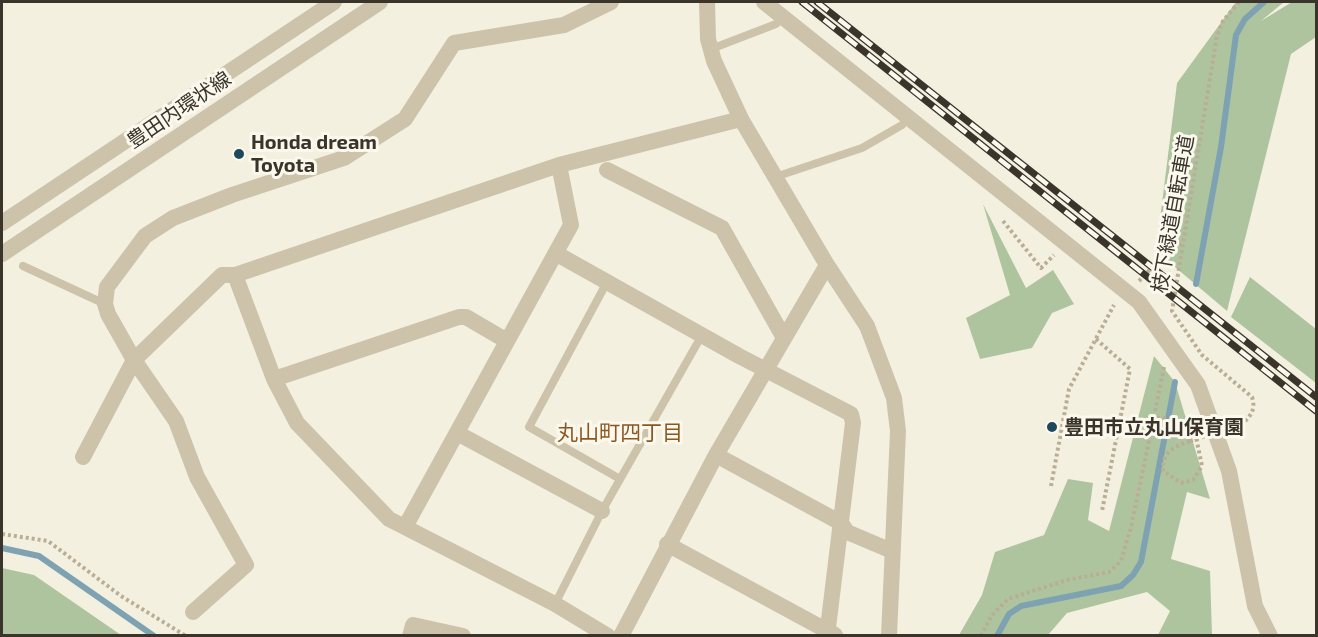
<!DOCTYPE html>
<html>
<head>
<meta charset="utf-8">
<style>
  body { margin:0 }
  #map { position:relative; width:1318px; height:637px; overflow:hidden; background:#f4f0e0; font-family:"Exo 2",sans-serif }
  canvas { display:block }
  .frame { position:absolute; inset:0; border:3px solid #3a342a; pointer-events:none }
</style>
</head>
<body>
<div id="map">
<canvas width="1318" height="637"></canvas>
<div class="frame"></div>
</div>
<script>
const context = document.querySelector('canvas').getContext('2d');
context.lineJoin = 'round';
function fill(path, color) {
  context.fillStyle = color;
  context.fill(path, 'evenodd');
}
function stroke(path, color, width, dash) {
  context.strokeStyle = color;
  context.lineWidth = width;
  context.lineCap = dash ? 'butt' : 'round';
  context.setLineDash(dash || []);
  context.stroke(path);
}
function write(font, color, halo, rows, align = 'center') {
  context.font = font + ' "Exo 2","Noto Sans JP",sans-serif';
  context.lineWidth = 6;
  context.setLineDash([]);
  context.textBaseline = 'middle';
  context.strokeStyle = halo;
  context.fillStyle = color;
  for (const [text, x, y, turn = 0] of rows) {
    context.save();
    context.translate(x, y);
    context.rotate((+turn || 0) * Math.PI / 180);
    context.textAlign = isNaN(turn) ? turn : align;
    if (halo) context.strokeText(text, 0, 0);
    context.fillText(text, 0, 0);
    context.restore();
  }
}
const green = new Path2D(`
  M 1236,2 L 1284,2 L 1261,21 L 1292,2 L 1316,2 L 1316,37 L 1291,54 L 1227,311 L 1156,251 L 1177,83 Z
  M 983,204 L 1026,288 L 1053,270 L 1074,304 L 1052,313 L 1032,348 L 980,359 L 966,318 L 1010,295 Z
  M 1250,277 L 1316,329 L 1316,383 L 1231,317 Z
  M 1154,356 L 1175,382 L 1210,499 L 1187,492 L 1171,559 L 1210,571 L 1212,635 L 1158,635 L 1170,611 L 1147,592 L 1067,613 L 1048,635 L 959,635 L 982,595 L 995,552 L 1044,535 L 1068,479 L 1093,483 L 1088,520 L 1109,531 Z
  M 2,568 L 34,575 L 121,635 L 2,635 Z`);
const stream = new Path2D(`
  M 1196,284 L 1221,147 L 1236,35 L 1245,19 L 1264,2
  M 2,548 L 39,556 L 154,636
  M 997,636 L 1009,614 L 1021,606 L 1121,586 L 1133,575 L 1141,562 L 1175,382`);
const path = new Path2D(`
  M 1239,2 L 1223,21 L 1217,36 L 1172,311 L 1202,355 L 1252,397 C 1256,409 1251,416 1242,424
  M 1003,221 L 1041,268 L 1054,255
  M 1139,281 L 1164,255 L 1182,242
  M 1096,339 L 1130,369 L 1102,511
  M 1154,417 L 1164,367
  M 1190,441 C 1173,447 1162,452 1163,471 L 1181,483 L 1193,480 L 1202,466 L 1196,437
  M 1051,486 L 1069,389 L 1114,305
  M 2,534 L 48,541 L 121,596 L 186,636
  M 981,636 L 992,615 L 1008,599 L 1067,580 L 1109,572 L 1121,561 L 1131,527 L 1154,417 L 1191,421 L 1192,424`);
const service = new Path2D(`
  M 711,49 L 776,24
  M 775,177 L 862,148 L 902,125
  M 23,266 L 105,304
  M 607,282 L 529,427 L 620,479
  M 555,604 L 602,511 L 702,335`);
const minor = new Path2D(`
  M 707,2 L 708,39 L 714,61 L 741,119 L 827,265 L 867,326 L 894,398 L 898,431 L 889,636
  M 607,170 L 722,228 L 784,338
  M 557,254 L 739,356 L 851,414 L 853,423 L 827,636
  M 274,379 L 459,317 L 466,317 L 507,341
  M 457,433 L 602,511
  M 716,455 L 841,523 L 847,532 L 892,551
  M 83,457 L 134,360 L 222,275 L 235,275
  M 405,527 L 571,225 L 559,165
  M 667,544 L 835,635
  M 193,612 L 246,565 L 197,477 L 176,421 L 134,360 L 108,314 L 105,304 L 107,287 L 145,236 L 173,218 L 232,195 L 344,158 L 405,119 L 454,43 L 564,25 L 611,2
  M 410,636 L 413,625 L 463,636
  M 608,636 L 555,604 L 389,519 L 297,423 L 274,379 L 235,275 L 559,165 L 741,119
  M 621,636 L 716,455 L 827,265`);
const tertiary = new Path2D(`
  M 764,2 L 1139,302 L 1198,385 L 1229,471 L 1255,606 L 1270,636
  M 2,223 L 334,2
  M 2,254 L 380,2`);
const rail = new Path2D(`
  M 802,2 L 1316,411
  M 817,2 L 1316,397`);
const pathBridge = new Path2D(`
  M 1190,441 L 1242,424`);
const markers = [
  [239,154,6,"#1e495d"],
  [1052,427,6,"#1e495d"]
];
const streetNames = [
  ["豊田内環状線",179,110,-34],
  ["枝下緑道自転車道",1173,214,-80]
];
const poiNames = [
  ["Honda dream",251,142],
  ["Toyota",251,165],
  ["豊田市立丸山保育園",1064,427]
];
const neighbourhoodNames = [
  ["丸山町四丁目",620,433]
];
fill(green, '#aec49f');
stroke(stream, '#7ea2b2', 6);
stroke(path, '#b9ae95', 4, [3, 3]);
stroke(service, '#cdc3ab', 8);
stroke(minor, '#cdc3ab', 16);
stroke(tertiary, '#cdc3ab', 16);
stroke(rail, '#3a342a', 7);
stroke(rail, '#fbf8ed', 4.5, [14]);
stroke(pathBridge, '#b9ae95', 4, [3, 3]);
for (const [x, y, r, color] of markers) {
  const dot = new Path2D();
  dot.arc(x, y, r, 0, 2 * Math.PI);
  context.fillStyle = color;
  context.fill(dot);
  stroke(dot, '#fbf8ed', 2);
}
write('20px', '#3a342a', '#fbf8ed', streetNames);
write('bold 20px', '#3a342a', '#fbf8ed', poiNames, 'left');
write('21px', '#8c5721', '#fbf8ed', neighbourhoodNames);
</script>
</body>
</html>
